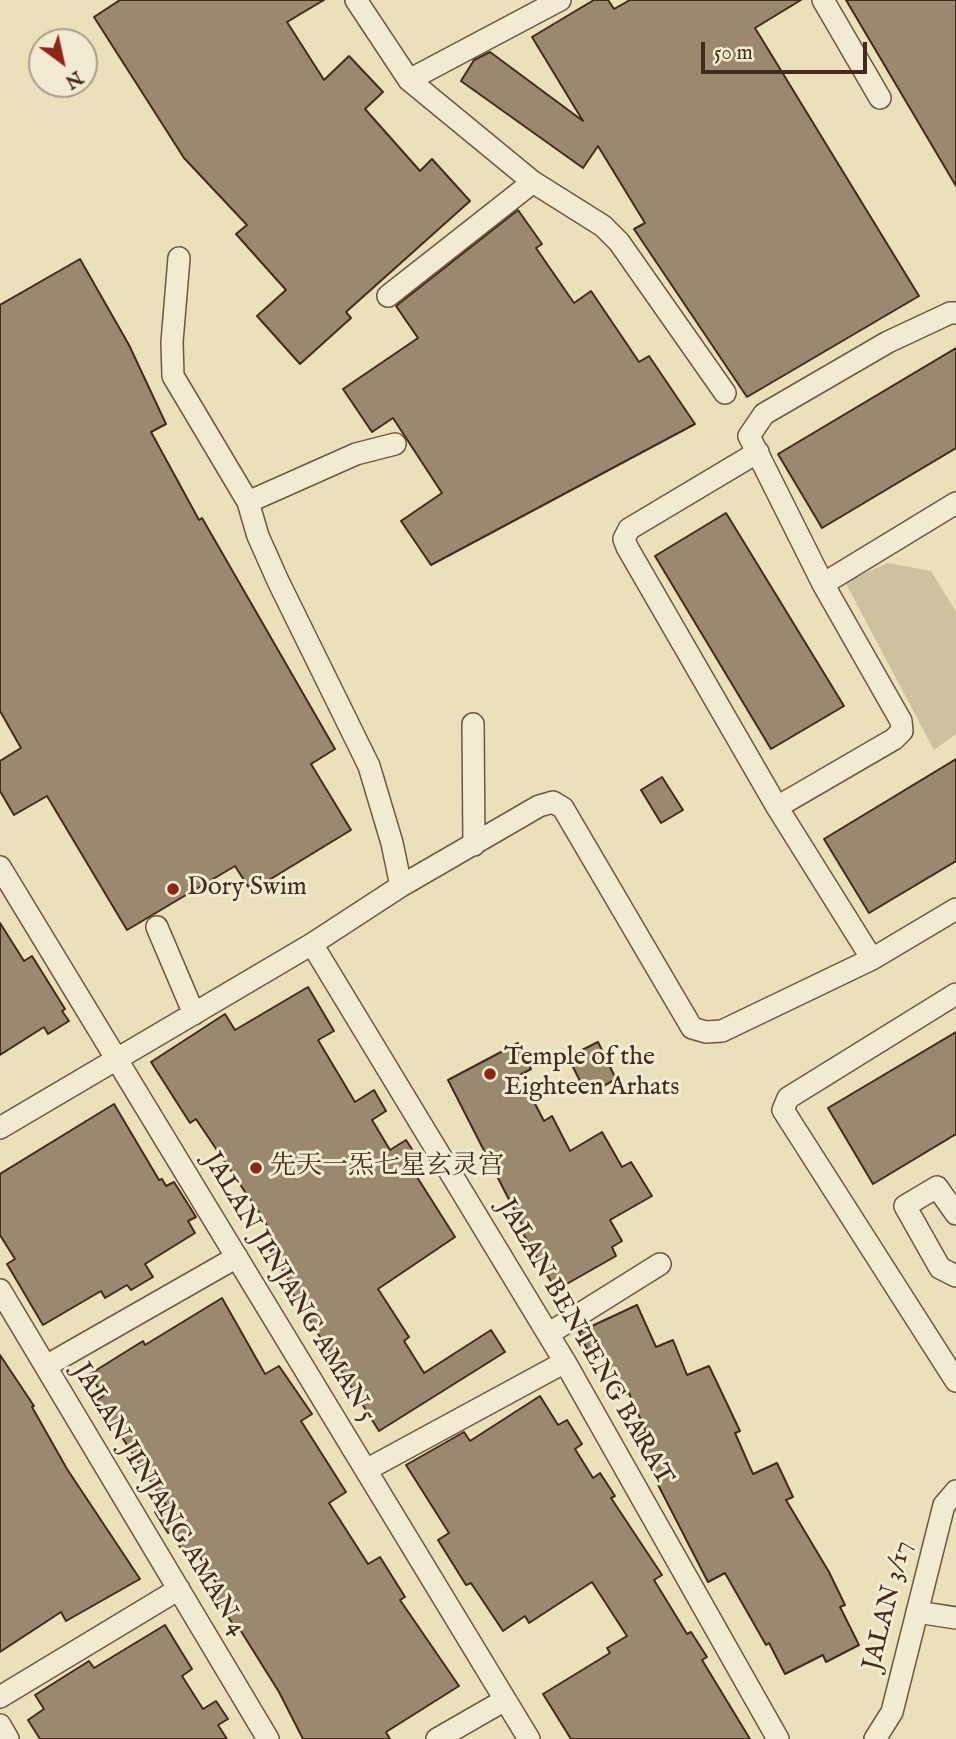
<!DOCTYPE html>
<html>
<head>
<meta charset="utf-8">
<style>
  body { margin:0 }
  #map { position:relative; width:956px; height:1739px; overflow:hidden; background:#eae0ba; font-family:"IM FELL English",serif }
  canvas { display:block }
  .north { position:absolute; left:28px; top:28px; width:70px; height:70px; box-sizing:border-box; background:#f1ebd2; border:2px solid #ac9e8a; border-radius:50%; rotate:147deg; font-size:19px; font-weight:700; line-height:28px; text-align:center; color:#442b1e }
  .north::after { content:''; display:block; margin:auto; width:24px; height:32px; background:#8f2418; clip-path:polygon(50% 0,100% 100%,50% 72%,0 100%) }
  .scale { position:absolute; left:701px; top:42px; width:166px; height:32px; box-sizing:border-box; border:4px solid #442b1e; border-top:0; padding-left:9px; font-size:21px; line-height:24px; white-space:nowrap; color:#442b1e; -webkit-text-stroke:5px #f1ebd2; paint-order:stroke }
</style>
</head>
<body>
<div id="map">
<canvas width="956" height="1739"></canvas>
<div class="north">N</div>
<div class="scale">50 m</div>
</div>
<script>
const context = document.querySelector('canvas').getContext('2d');
context.lineJoin = 'round';
function fill(path, color) {
  context.fillStyle = color;
  context.fill(path, 'evenodd');
}
function stroke(path, color, width, dash) {
  context.strokeStyle = color;
  context.lineWidth = width;
  context.lineCap = dash ? 'butt' : 'round';
  context.setLineDash(dash || []);
  context.stroke(path);
}
function write(font, color, halo, rows, align = 'center') {
  context.font = font + ' "IM FELL English","Noto Serif SC",serif';
  context.lineWidth = 6;
  context.setLineDash([]);
  context.textBaseline = 'middle';
  context.strokeStyle = halo;
  context.fillStyle = color;
  for (const [text, x, y, turn = 0] of rows) {
    context.save();
    context.translate(x, y);
    context.rotate((+turn || 0) * Math.PI / 180);
    context.textAlign = isNaN(turn) ? turn : align;
    if (halo) context.strokeText(text, 0, 0);
    context.fillText(text, 0, 0);
    context.restore();
  }
}
const green = new Path2D(`
  M 888,563 L 931,571 L 956,612 L 956,734 L 934,750 L 845,582 Z`);
const building = new Path2D(`
  M 120,0 L 324,0 L 287,22 L 324,80 L 349,56 L 383,92 L 365,109 L 420,171 L 432,159 L 470,201 L 346,312 L 351,318 L 300,364 L 257,316 L 286,290 L 236,234 L 247,225 L 184,158 L 94,17 Z
  M 594,0 L 608,0 L 614,9 L 630,0 L 801,0 L 755,28 L 919,296 L 747,397 L 634,229 L 645,223 L 598,146 L 583,168 L 461,81 L 474,60 L 490,52 L 583,121 L 532,37 Z
  M 846,0 L 956,0 L 956,186 Z
  M 518,210 L 542,244 L 536,248 L 574,303 L 591,291 L 639,362 L 649,356 L 695,424 L 431,565 L 401,521 L 442,493 L 393,418 L 372,432 L 343,389 L 418,338 L 396,306 Z
  M 80,259 L 129,345 L 166,424 L 151,432 L 199,520 L 202,518 L 335,749 L 311,764 L 351,830 L 251,891 L 235,866 L 127,930 L 47,796 L 14,815 L 0,791 L 0,761 L 21,748 L 0,711 L 0,305 Z
  M 956,348 L 956,448 L 822,528 L 778,454 Z
  M 726,513 L 844,706 L 771,749 L 655,556 Z
  M 956,759 L 956,861 L 869,913 L 824,839 Z
  M 662,777 L 683,810 L 661,823 L 641,790 Z
  M 0,923 L 24,961 L 32,956 L 65,1009 L 62,1011 L 69,1021 L 48,1034 L 44,1027 L 0,1055 Z
  M 308,987 L 334,1031 L 318,1040 L 355,1102 L 374,1090 L 386,1111 L 372,1120 L 390,1150 L 406,1140 L 419,1160 L 410,1166 L 455,1237 L 378,1289 L 409,1337 L 404,1341 L 424,1373 L 491,1330 L 505,1352 L 379,1431 L 288,1286 L 291,1284 L 270,1250 L 279,1246 L 264,1220 L 196,1119 L 190,1123 L 151,1062 L 225,1014 L 235,1030 Z
  M 956,1032 L 956,1134 L 873,1184 L 828,1108 Z
  M 598,1042 L 616,1079 L 587,1095 L 568,1057 Z
  M 518,1043 L 531,1069 L 520,1075 L 544,1121 L 552,1116 L 570,1151 L 602,1132 L 622,1167 L 631,1162 L 652,1196 L 610,1220 L 622,1241 L 612,1247 L 616,1256 L 556,1290 L 521,1230 L 524,1229 L 448,1080 Z
  M 114,1104 L 159,1180 L 162,1179 L 166,1186 L 174,1182 L 196,1217 L 188,1221 L 195,1233 L 145,1264 L 153,1277 L 131,1290 L 127,1285 L 105,1298 L 101,1291 L 43,1325 L 7,1264 L 15,1259 L 0,1235 L 0,1174 Z
  M 222,1298 L 265,1374 L 279,1366 L 312,1414 L 301,1421 L 346,1492 L 329,1503 L 368,1564 L 380,1557 L 405,1597 L 400,1600 L 459,1686 L 386,1732 L 390,1739 L 303,1739 L 279,1692 L 239,1628 L 236,1629 L 212,1592 L 219,1588 L 198,1554 L 188,1560 L 171,1532 L 168,1533 L 155,1512 L 166,1505 L 114,1425 L 107,1429 L 92,1403 L 103,1396 L 90,1374 L 143,1341 L 145,1345 Z
  M 637,1305 L 656,1347 L 673,1340 L 687,1375 L 709,1366 L 740,1431 L 735,1433 L 753,1474 L 777,1463 L 793,1497 L 786,1500 L 829,1572 L 845,1605 L 840,1607 L 859,1645 L 826,1662 L 823,1655 L 785,1674 L 769,1643 L 766,1645 L 725,1573 L 708,1582 L 634,1438 L 646,1432 L 629,1393 L 622,1396 L 601,1344 L 588,1351 L 579,1332 Z
  M 0,1355 L 34,1406 L 32,1407 L 67,1469 L 140,1579 L 66,1621 L 61,1612 L 0,1652 Z
  M 540,1396 L 558,1425 L 567,1420 L 582,1444 L 575,1449 L 593,1478 L 600,1473 L 615,1496 L 611,1498 L 662,1575 L 654,1580 L 687,1634 L 691,1632 L 707,1657 L 702,1660 L 750,1739 L 571,1739 L 543,1694 L 610,1653 L 607,1648 L 627,1636 L 592,1582 L 529,1623 L 525,1616 L 503,1631 L 471,1583 L 466,1585 L 438,1540 L 449,1533 L 406,1465 L 464,1432 L 470,1441 Z
  M 165,1625 L 192,1669 L 182,1676 L 203,1709 L 216,1701 L 228,1719 L 218,1725 L 227,1739 L 40,1739 L 28,1720 L 44,1709 L 35,1695 L 89,1661 L 94,1668 Z`);
const minor = new Path2D(`
  M 356,0 L 409,80 L 533,182 L 603,226 L 619,242 L 725,393
  M 823,0 L 880,98
  M 409,80 L 560,0
  M 388,296 L 533,182
  M 758,452 L 629,529 L 624,539 L 627,547 L 777,807 L 872,959 L 956,909
  M 248,502 L 356,454 L 395,444
  M 823,584 L 956,503
  M 473,724 L 474,845
  M 777,807 L 894,739 L 902,731 L 901,721 L 823,584 L 749,436 L 764,414 L 888,342 L 950,313 L 956,313
  M 0,867 L 529,1739
  M 401,886 L 539,806 L 553,802 L 563,808 L 692,1028 L 706,1032 L 722,1031 L 872,959
  M 157,927 L 194,1014
  M 312,944 L 565,1362 L 778,1739
  M 956,994 L 788,1098 L 783,1110 L 956,1381
  M 0,1128 L 312,944 L 401,886 L 392,843 L 369,766 L 278,581 L 258,536 L 248,502 L 173,376 L 172,342 L 179,258
  M 956,1214 L 937,1187 L 905,1206 L 940,1268 L 956,1276
  M 0,1290 L 268,1739
  M 548,1334 L 660,1264
  M 46,1366 L 237,1257
  M 366,1470 L 565,1362
  M 917,1612 L 956,1618
  M 0,1697 L 179,1589
  M 0,1725 L 8,1739
  M 437,1739 L 505,1700
  M 875,1739 L 892,1712 L 944,1505 L 956,1491`);
const markers = [
  [173,889,7,"#8f2418"],
  [490,1074,7,"#8f2418"],
  [256,1168,7,"#8f2418"]
];
const poiNames = [
  ["Dory Swim",187,889],
  ["Temple of the",504,1059],
  ["Eighteen Arhats",504,1089],
  ["先天一炁七星玄灵宫",270,1168]
];
const streetNames = [
  ["JALAN JINJANG AMAN 5",288,1288,59],
  ["JALAN BENTENG BARAT",584,1343,60],
  ["JALAN JINJANG AMAN 4",158,1500,59],
  ["JALAN 3/17",889,1606,-76]
];
fill(green, '#cec19f');
fill(building, '#9a896f');
stroke(building, '#442b1e', 2);
stroke(minor, '#6e5845', 24);
stroke(minor, '#f1ebd2', 21);
for (const [x, y, r, color] of markers) {
  const dot = new Path2D();
  dot.arc(x, y, r, 0, 2 * Math.PI);
  context.fillStyle = color;
  context.fill(dot);
  stroke(dot, '#f1ebd2', 2.5);
}
write('26px', '#442b1e', '#f1ebd2', poiNames, 'left');
write('26px', '#442b1e', '#f1ebd2', streetNames);
</script>
</body>
</html>
